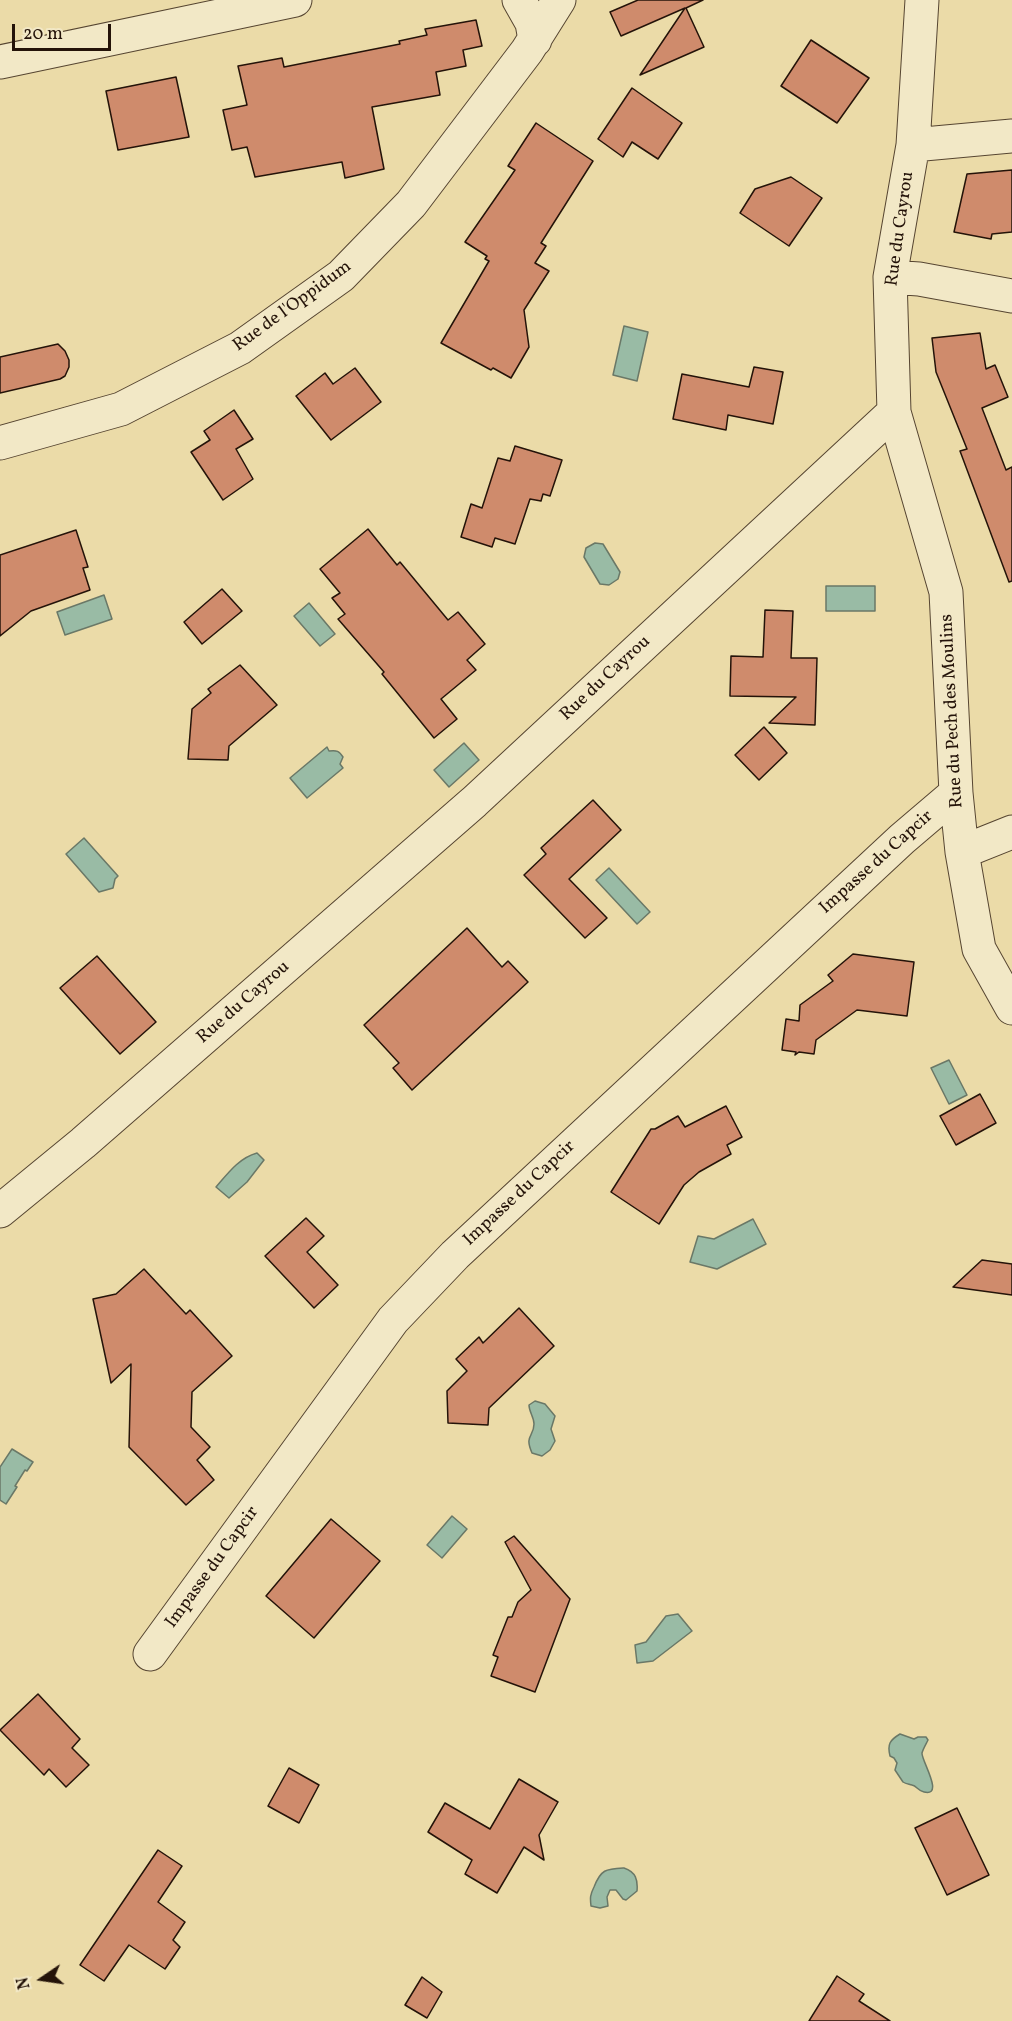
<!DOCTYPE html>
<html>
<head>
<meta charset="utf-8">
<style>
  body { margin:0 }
  #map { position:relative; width:1012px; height:2021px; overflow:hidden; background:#ebdba8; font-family:Vollkorn,serif }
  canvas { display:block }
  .north { position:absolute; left:12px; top:1949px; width:60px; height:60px; -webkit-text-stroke:4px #f2e8c6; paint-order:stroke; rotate:257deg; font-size:16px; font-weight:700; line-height:24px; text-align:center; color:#241309 }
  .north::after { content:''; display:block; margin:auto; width:21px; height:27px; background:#241309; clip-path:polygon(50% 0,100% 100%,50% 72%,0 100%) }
  .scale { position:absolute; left:12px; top:24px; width:99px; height:27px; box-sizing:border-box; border:3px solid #241309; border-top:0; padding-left:8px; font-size:18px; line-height:21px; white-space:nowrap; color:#241309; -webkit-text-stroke:4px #f2e8c6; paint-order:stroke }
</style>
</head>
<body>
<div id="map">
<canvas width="1012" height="2021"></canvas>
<div class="north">N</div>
<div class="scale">20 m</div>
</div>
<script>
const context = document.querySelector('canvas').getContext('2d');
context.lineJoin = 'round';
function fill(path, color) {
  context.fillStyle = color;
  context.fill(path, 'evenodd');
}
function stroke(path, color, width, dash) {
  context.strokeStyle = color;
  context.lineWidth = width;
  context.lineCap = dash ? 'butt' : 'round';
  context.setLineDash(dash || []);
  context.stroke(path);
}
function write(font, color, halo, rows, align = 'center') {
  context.font = font + ' Vollkorn,serif';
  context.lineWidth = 5;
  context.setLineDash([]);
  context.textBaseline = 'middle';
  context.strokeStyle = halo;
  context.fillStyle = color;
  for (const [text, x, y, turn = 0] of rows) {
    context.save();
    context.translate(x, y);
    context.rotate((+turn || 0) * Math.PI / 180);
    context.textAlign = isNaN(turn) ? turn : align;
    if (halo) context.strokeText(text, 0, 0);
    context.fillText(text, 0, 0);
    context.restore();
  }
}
const water = new Path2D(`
  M 624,326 L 648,332 L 637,381 L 613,375 Z
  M 595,543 L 603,544 L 620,572 L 618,579 L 609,585 L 600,584 L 584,557 L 586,548 Z
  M 826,586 L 875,586 L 875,611 L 826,611 Z
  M 104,595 L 112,619 L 65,635 L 57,612 Z
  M 309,603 L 335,634 L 320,646 L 294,616 Z
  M 464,743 L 479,760 L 449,787 L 434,770 Z
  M 327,747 L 329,751 C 337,750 339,751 343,757 L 340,764 L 343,768 L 307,798 L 290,778 Z
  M 84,838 L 118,876 L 115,879 L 113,888 L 99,892 L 66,854 Z
  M 609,868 L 650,912 L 637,924 L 596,880 Z
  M 949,1060 L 967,1095 L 949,1104 L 931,1068 Z
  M 257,1153 L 264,1160 L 247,1182 L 229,1198 L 216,1187 C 228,1173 239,1158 257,1153 Z
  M 753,1219 L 766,1244 L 717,1269 L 690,1262 L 698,1236 L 714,1239 Z
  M 535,1401 L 545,1404 L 555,1416 L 551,1429 L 555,1441 L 550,1450 L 542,1456 L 532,1453 C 524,1435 534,1437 534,1424 C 534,1417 529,1412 529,1405 Z
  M 12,1449 L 33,1462 L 27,1471 L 25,1470 L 15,1486 L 17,1487 L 6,1504 L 0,1500 L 0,1467 Z
  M 452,1516 L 467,1529 L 442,1558 L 427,1545 Z
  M 678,1614 L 692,1631 L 653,1661 L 637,1663 L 635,1645 L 646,1642 L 666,1616 Z
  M 900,1734 L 914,1739 L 918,1737 L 926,1737 L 928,1740 C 926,1744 923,1749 922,1753 C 921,1760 945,1797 924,1792 C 918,1791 917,1786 912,1785 C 909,1784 906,1784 903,1782 L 895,1770 L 897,1763 L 894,1758 L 890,1756 C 887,1744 890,1740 900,1734 Z
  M 624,1868 C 636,1872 638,1880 637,1891 L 626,1900 L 623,1899 L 616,1890 L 610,1890 L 607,1897 L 608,1906 L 600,1908 L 591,1906 C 590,1898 590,1895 594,1887 C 601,1869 606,1869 624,1868 Z`);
const building = new Path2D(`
  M 638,0 L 703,0 L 686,8 L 704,47 L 640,75 L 685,8 L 621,36 L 610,12 Z
  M 476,20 L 482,46 L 463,50 L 466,66 L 436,72 L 440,95 L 372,107 L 384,169 L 345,178 L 342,162 L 255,177 L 247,147 L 232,150 L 223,110 L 247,105 L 238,66 L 282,58 L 284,67 L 400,44 L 399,41 L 427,35 L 425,29 Z
  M 811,40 L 869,78 L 837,123 L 781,86 Z
  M 176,77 L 189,137 L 118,150 L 106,91 Z
  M 632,88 L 682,123 L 658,159 L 632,142 L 623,157 L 598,139 Z
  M 536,123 L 593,161 L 541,243 L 546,246 L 535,263 L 549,271 L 524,310 L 529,347 L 511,378 L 493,368 L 491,370 L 441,343 L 489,261 L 485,259 L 487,256 L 465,242 L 515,170 L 508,166 Z
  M 1012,170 L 1012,232 L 992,234 L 991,239 L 954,232 L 967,174 Z
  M 791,177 L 822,198 L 789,246 L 740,213 L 755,189 Z
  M 980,333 L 986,369 L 995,365 L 1008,397 L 982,408 L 1006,470 L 1012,467 L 1012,581 L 1009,582 L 960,451 L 967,449 L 936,372 L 932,338 Z
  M 58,344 L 65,351 L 69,360 L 69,367 L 65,376 L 60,379 L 0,393 L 0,357 Z
  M 754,367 L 783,372 L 773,424 L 728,415 L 726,430 L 673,419 L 682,374 L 749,387 Z
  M 355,368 L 381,402 L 331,440 L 296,396 L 325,373 L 333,384 Z
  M 234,410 L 253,439 L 236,449 L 253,479 L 223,500 L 191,452 L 210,440 L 204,431 Z
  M 515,446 L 562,460 L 550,496 L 543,494 L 541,501 L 530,499 L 515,544 L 495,538 L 492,547 L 461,537 L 471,504 L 482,508 L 498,458 L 510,461 Z
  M 368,529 L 397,565 L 400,562 L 448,620 L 458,612 L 485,644 L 467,660 L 476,670 L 441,699 L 457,719 L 434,738 L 382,674 L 384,672 L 338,619 L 345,614 L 332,598 L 340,593 L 320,569 Z
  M 76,530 L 88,567 L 83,568 L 90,590 L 31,611 L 0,636 L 0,555 Z
  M 222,589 L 242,611 L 202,644 L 184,622 Z
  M 765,610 L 793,611 L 791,658 L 817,658 L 815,725 L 769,723 L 796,697 L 730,696 L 731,656 L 763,657 Z
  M 240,665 L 277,705 L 229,746 L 228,760 L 188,759 L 192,709 L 211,693 L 208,689 Z
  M 764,727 L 787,753 L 759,780 L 735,755 Z
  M 593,800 L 621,830 L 569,879 L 607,918 L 585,938 L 524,875 L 546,854 L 541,848 Z
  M 467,928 L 502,967 L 508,961 L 528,982 L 412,1090 L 393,1068 L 399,1063 L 364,1025 Z
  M 853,954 L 914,962 L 907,1016 L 857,1010 L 816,1040 L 814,1054 L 799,1052 L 795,1055 L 796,1052 L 782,1050 L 786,1019 L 799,1021 L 800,1005 L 833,981 L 828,975 Z
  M 97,956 L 156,1022 L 120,1054 L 60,988 Z
  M 980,1094 L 996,1123 L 956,1145 L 940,1116 Z
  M 726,1106 L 742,1137 L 727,1145 L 731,1154 L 699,1172 L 684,1185 L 659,1224 L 611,1192 L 651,1129 L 655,1129 L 678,1116 L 685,1127 Z
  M 306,1218 L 324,1236 L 307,1252 L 338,1285 L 314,1308 L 265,1256 Z
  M 982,1260 L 1012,1264 L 1012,1295 L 953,1287 Z
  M 144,1269 L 186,1314 L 190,1310 L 232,1356 L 192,1392 L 191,1427 L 210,1447 L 197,1460 L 214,1480 L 186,1505 L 129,1447 L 131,1364 L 111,1383 L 93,1299 L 116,1294 Z
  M 519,1308 L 554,1346 L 489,1408 L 488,1425 L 448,1423 L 447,1391 L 467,1371 L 456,1359 L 479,1337 L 483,1343 Z
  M 331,1519 L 380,1561 L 314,1638 L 266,1596 Z
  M 514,1536 L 570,1599 L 535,1692 L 491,1676 L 498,1657 L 493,1655 L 508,1617 L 512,1617 L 518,1602 L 531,1590 L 505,1542 Z
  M 38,1694 L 80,1739 L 72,1748 L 89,1765 L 66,1787 L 49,1769 L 44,1775 L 0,1730 Z
  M 289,1768 L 319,1785 L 299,1823 L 268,1806 Z
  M 519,1779 L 558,1802 L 539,1835 L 544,1860 L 524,1847 L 497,1893 L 465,1874 L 472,1860 L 428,1832 L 445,1803 L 490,1829 Z
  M 957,1808 L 989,1875 L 947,1895 L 915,1828 Z
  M 158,1850 L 182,1866 L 158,1902 L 185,1922 L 173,1940 L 180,1947 L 165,1969 L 129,1945 L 104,1981 L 80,1965 Z
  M 837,1976 L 864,1994 L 859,2001 L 890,2021 L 809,2021 Z
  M 422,1977 L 442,1992 L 427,2018 L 405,2005 Z`);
const minor = new Path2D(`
  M 519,0 L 532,23 L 535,40
  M 0,62 L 295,0
  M 913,145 L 1012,136
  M 890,277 L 919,279 L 1012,296
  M 894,412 L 946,592 L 956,793 L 962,852 L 979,949 L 1012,1008
  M 0,443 L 121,409 L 240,348 L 341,276 L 411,204 L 527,51 L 559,0
  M 962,852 L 1012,832
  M 0,1211 L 83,1143 L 474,802 L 894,412 L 890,277 L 913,145 L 922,0
  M 150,1654 L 393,1320 L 455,1255 L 902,839 L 956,793`);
const streetNames = [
  ["Rue du Cayrou",901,229,-82],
  ["Rue de l'Oppidum",293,307,-36],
  ["Rue du Cayrou",606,679,-43],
  ["Rue du Pech des Moulins",953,711,-93],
  ["Impasse du Capcir",877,863,-42],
  ["Rue du Cayrou",244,1003,-41],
  ["Impasse du Capcir",520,1194,-43],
  ["Impasse du Capcir",213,1568,-54]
];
fill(water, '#99bba5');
stroke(water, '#6a7867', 1.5);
fill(building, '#cf8b6c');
stroke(building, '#241309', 1.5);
stroke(minor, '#564531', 35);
stroke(minor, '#f2e8c6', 33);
write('18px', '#241309', '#f2e8c6', streetNames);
</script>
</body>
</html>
